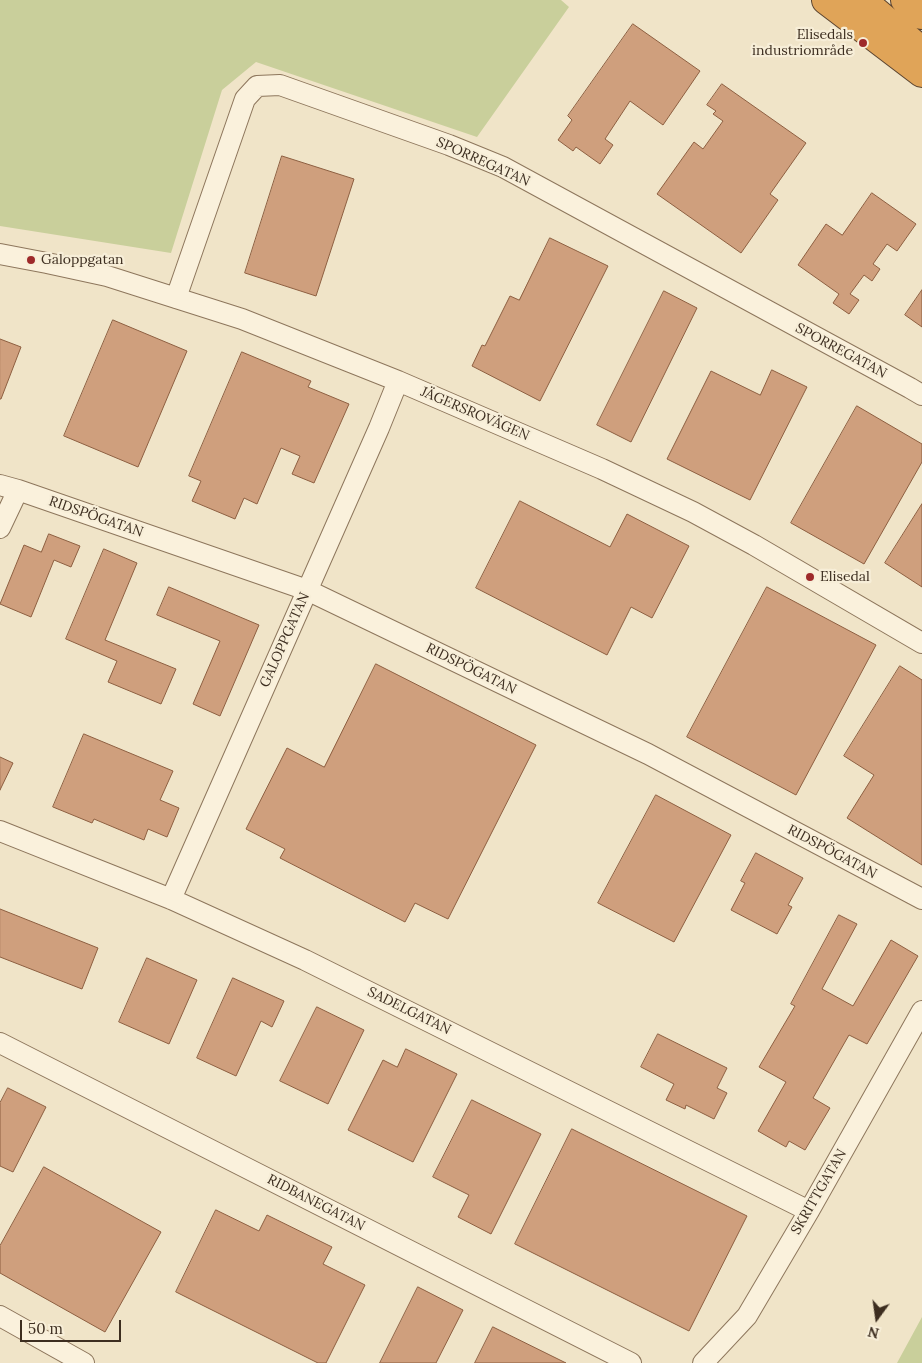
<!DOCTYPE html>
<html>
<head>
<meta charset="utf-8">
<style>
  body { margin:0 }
  #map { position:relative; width:922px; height:1363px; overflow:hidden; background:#f0e4c8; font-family:Lora,serif }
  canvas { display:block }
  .north { position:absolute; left:852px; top:1293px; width:50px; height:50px; -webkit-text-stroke:4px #f7eed8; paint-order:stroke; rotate:194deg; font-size:14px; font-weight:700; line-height:20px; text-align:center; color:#3d2e20 }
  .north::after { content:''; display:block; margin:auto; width:18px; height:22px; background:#3d2e20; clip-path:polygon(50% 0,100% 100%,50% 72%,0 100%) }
  .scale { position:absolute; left:20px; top:1320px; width:101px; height:22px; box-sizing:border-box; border:2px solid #3d2e20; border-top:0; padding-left:6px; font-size:15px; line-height:18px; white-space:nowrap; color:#3d2e20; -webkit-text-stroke:4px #f7eed8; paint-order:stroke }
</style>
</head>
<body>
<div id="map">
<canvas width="922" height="1363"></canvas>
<div class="north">N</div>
<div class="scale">50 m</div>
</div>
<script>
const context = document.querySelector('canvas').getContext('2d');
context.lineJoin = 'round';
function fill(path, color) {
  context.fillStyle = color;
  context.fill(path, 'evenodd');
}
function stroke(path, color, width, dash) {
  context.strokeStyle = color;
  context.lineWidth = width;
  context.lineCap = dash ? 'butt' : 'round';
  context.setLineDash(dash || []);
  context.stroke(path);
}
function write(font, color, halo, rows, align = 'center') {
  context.font = font + ' Lora,serif';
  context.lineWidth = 4.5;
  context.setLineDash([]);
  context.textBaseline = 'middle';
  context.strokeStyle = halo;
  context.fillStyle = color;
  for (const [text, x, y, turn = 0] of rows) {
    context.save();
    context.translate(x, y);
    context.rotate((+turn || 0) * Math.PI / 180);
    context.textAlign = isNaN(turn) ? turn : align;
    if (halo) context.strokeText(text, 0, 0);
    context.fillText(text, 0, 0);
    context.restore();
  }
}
const green = new Path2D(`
  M 0,0 L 561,0 L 569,7 L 477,137 L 256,62 L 222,90 L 171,253 L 0,226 Z
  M 922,1317 L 922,1363 L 897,1363 Z`);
const building = new Path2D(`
  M 633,24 L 700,71 L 663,125 L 630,101 L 605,139 L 613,145 L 600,164 L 576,147 L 573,151 L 558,140 L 572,120 L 568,116 Z
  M 722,84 L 806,143 L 770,194 L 778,200 L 741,253 L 657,194 L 694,142 L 703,149 L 723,121 L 713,114 L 716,111 L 707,105 Z
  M 282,156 L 354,179 L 316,296 L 245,273 Z
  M 872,193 L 916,224 L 897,251 L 887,244 L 873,264 L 880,269 L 872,281 L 864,275 L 850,294 L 859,300 L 849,314 L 833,303 L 839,294 L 798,265 L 826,224 L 842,235 Z
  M 550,238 L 608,266 L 540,401 L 472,366 L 482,345 L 485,346 L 510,296 L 519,300 Z
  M 922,290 L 922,327 L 905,315 Z
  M 664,291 L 697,308 L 631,442 L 597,425 Z
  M 113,320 L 187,351 L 138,467 L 64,436 Z
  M 0,339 L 21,347 L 1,399 L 0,399 Z
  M 242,352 L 311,381 L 308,387 L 349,404 L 314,483 L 292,474 L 300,456 L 281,448 L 257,504 L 244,498 L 235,519 L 192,501 L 201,481 L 189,476 Z
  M 772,370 L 807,387 L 750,500 L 667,459 L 711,371 L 760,395 Z
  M 857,406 L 922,444 L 922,462 L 864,564 L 791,523 Z
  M 520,501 L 610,547 L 627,514 L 689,546 L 652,618 L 631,607 L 607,655 L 476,588 Z
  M 922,504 L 922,587 L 885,563 Z
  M 49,534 L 80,546 L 71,567 L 54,560 L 31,617 L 0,604 L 24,545 L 41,552 Z
  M 104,549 L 137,563 L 105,640 L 176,669 L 161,704 L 108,682 L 117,661 L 66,639 Z
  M 169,587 L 259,625 L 220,716 L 193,704 L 220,641 L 157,615 Z
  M 767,587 L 876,645 L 796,795 L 687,737 Z
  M 376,664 L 536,745 L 448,919 L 415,903 L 405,922 L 280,858 L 285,849 L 246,829 L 287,748 L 324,767 Z
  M 900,666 L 922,680 L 922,865 L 847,818 L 874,775 L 844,756 Z
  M 84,734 L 173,771 L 160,800 L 179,808 L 167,837 L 148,829 L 144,840 L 94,819 L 92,823 L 53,807 Z
  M 0,757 L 13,763 L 0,790 Z
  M 656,795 L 731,835 L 674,942 L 598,903 Z
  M 756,853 L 803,878 L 788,905 L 792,907 L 777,934 L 731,910 L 745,883 L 741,881 Z
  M 0,909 L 98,948 L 82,989 L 0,957 Z
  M 839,915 L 857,924 L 822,989 L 853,1006 L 891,940 L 918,956 L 867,1044 L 849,1035 L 813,1098 L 830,1108 L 805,1150 L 789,1141 L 786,1147 L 758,1131 L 786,1082 L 759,1067 L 795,1006 L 791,1004 Z
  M 147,958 L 197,980 L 169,1044 L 119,1022 Z
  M 233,978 L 284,1001 L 272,1027 L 261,1021 L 236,1076 L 197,1058 Z
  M 317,1007 L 364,1030 L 328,1104 L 280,1081 Z
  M 658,1034 L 727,1068 L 717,1088 L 727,1093 L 714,1119 L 686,1105 L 685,1109 L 666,1100 L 674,1084 L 641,1067 Z
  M 406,1049 L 457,1074 L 413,1162 L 348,1130 L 383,1060 L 397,1067 Z
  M 8,1088 L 46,1107 L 13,1172 L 0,1166 L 0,1103 Z
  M 472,1100 L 541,1134 L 491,1234 L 458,1217 L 469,1195 L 433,1177 Z
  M 572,1129 L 747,1216 L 689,1331 L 515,1244 Z
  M 44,1167 L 161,1232 L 105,1332 L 0,1273 L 0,1246 Z
  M 216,1210 L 259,1231 L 267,1215 L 332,1247 L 323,1264 L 365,1285 L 326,1363 L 318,1363 L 176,1292 Z
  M 418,1287 L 463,1310 L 436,1363 L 380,1363 Z
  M 493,1327 L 566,1363 L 475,1363 Z`);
const minor = new Path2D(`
  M 0,254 L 47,263 L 107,276 L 176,298 L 242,319 L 398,381 L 602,469 L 693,512 L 754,545 L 922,643
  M 176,298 L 245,99 L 257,86 L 280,85 L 449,145 L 503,167 L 910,388 L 922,395
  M 0,485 L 18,490 L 307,590 L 648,754 L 922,899
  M 0,528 L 18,490
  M 0,831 L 171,899 L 305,960 L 809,1211
  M 171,899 L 379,428 L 398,381
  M 0,1043 L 631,1363
  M 0,1316 L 84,1363
  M 703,1363 L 747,1316 L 809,1211 L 922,1011`);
const highway = new Path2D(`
  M 826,0 L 922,73
  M 862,0 L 922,51
  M 905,0 L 922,15`);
const markers = [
  [863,43,5,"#9e2a2b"],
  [31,260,5,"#9e2a2b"],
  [810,577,5,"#9e2a2b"]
];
const poiNames = [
  ["Elisedals",853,35,"right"],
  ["industriområde",853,51,"right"],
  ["Galoppgatan",41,260],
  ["Elisedal",820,577]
];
const streetNames = [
  ["SPORREGATAN",483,162,24],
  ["SPORREGATAN",841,351,28],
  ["JÄGERSROVÄGEN",475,414,23],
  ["RIDSPÖGATAN",96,517,19],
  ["GALOPPGATAN",285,640,-66],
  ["RIDSPÖGATAN",471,669,26],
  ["RIDSPÖGATAN",832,852,28],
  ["SADELGATAN",409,1011,26],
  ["SKRITTGATAN",819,1192,-60],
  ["RIDBANEGATAN",316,1203,27]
];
fill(green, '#c9cf9b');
fill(building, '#cf9f7d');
stroke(building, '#8d5f41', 1);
stroke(minor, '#8d765c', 22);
stroke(highway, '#5b4430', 30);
stroke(minor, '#faf1dc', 20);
stroke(highway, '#e0a458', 28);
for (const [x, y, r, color] of markers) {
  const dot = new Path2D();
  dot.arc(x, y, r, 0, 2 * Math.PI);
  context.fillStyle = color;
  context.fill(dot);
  stroke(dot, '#f7eed8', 2);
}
write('14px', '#3d2e20', '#f7eed8', poiNames, 'left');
write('14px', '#3d2e20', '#f7eed8', streetNames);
</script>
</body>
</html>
